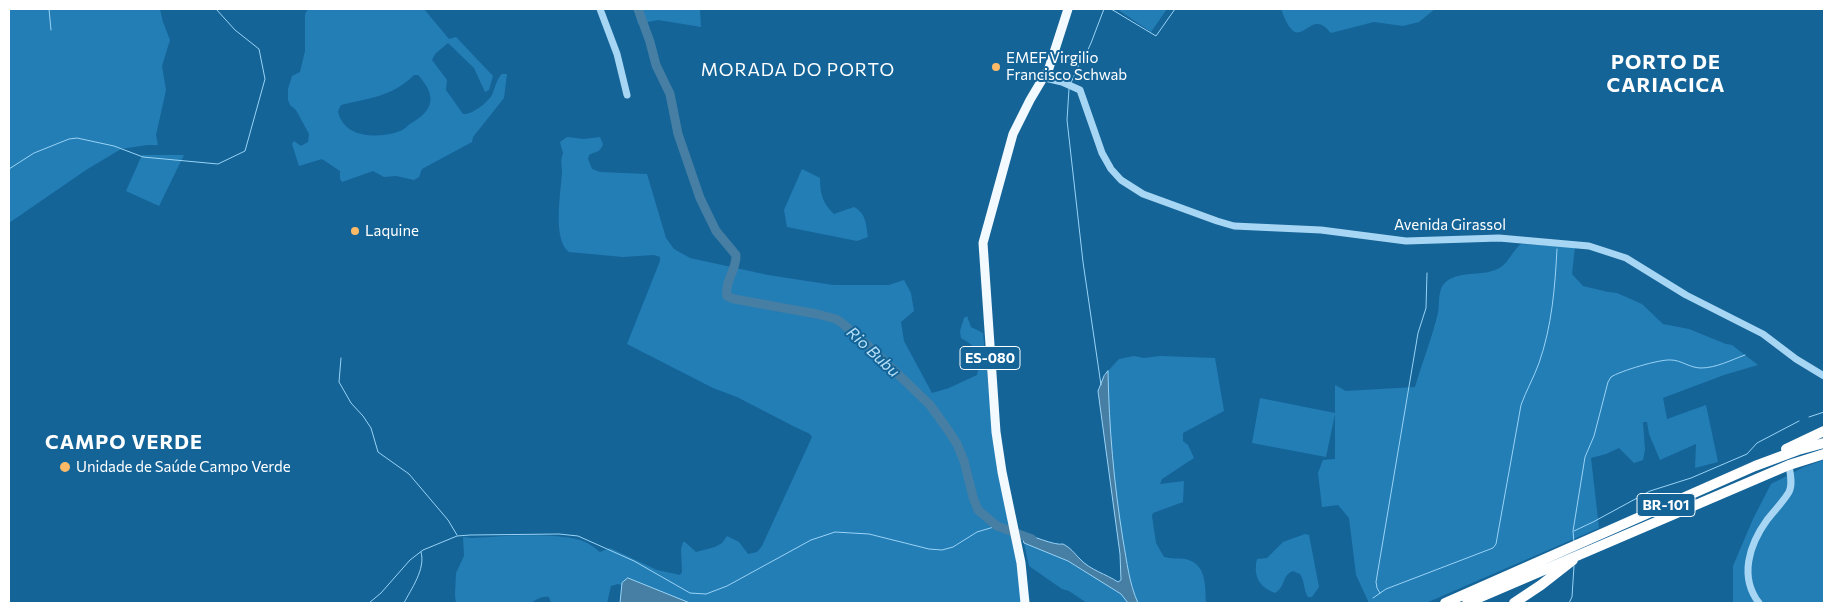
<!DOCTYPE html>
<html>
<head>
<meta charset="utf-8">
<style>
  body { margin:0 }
  #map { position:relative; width:1833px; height:612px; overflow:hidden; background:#146498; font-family:Commissioner,sans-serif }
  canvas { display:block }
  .frame { position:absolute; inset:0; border:10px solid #fff; pointer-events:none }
</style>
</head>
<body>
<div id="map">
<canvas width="1833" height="612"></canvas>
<div class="frame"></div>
</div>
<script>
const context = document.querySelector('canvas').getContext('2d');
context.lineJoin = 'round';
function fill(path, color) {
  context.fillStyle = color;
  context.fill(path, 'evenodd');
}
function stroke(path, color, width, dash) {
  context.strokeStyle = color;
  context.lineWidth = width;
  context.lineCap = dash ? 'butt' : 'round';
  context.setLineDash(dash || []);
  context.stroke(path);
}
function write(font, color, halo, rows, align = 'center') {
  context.font = font + ' Commissioner,sans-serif';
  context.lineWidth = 4;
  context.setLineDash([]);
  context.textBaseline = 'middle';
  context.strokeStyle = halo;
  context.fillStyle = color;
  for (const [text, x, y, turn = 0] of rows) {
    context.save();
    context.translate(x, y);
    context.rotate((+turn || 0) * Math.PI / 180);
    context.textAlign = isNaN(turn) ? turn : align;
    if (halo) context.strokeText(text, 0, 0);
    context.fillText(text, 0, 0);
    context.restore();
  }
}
const green = new Path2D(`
  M 9,9 L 160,9 L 163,22 L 170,40 L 162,66 L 166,90 L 156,135 L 158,145 L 147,145 L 121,149 L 86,170 L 9,223 Z
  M 308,9 L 424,9 L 449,39 L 456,37 L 493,76 L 489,90 L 485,92 L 474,68 L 448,43 L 435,54 L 432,60 L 447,80 L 446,90 L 463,114 C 472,115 487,103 492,95 C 495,88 497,78 502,74 L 507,74 L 504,98 L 473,137 L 472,142 L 422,169 L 419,177 L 414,180 L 396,176 L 384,177 L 373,171 L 342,182 L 340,179 L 340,171 L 322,159 L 299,166 L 292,144 L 294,141 L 301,146 L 308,142 L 309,134 L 296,110 L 290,105 L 288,100 L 288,89 L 292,76 L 300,72 L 305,51 L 305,14 ZM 414,75 L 418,75 C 438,97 433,111 410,124 C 407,126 404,130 400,131 C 380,139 343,139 338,111 L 341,105 C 369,98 392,97 414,75 Z
  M 634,9 L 700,9 L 701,27 L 658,20 L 638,24 Z
  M 1117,9 L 1167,9 L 1151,32 Z
  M 1281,9 L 1435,9 L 1419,22 L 1403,26 L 1374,22 L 1331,33 C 1328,30 1325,26 1322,25 C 1305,18 1298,55 1281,9 Z
  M 567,137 L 584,139 L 600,137 L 603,144 C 600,153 596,151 589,155 L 588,159 L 592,169 L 600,172 L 647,174 L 666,238 L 674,249 L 690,258 L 768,275 L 833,285 L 889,285 L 904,280 L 911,293 L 914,311 L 901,322 L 904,341 L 932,393 L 949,388 L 977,375 L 979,367 L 974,365 L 969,358 L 974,352 C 974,344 967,342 961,338 L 960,331 L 964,318 L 967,316 L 971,327 L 983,333 L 997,470 L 1016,543 L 1024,603 L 690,603 L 628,579 L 622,585 L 618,584 L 611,586 L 607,603 L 551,603 L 549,597 C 542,596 537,599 531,603 L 456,603 L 455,595 L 456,573 L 464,556 L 463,537 L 473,538 C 503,536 550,532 580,540 C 587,542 594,547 600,552 L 610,548 L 657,570 L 680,575 L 682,572 L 681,549 L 683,542 L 685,542 L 696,552 L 715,547 L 722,543 L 727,536 L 739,542 L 748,554 L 757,552 L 762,546 L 812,437 L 810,434 L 793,426 L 737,397 L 713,388 L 627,344 L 660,261 L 660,257 L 654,255 L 623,257 L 569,252 C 552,239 561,192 562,172 C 562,165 560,161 563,153 L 560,142 Z
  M 142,155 L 184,155 L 159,206 L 126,191 Z
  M 802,169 L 820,178 C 820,193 822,203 834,214 L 854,207 C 866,213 866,224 868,237 L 857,241 L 787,227 L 784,210 Z
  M 1521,244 L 1575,247 L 1572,274 L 1583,286 L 1608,292 L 1617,293 L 1642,304 L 1663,324 L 1689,329 L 1726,344 L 1732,345 L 1758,365 L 1724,375 L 1663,398 L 1667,419 L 1706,405 L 1718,462 L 1695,468 L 1696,444 L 1660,460 L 1649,434 L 1647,422 L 1643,422 L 1645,450 L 1643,460 L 1634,463 L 1619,448 L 1606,454 L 1591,458 L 1599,528 L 1426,603 L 1369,603 L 1356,575 L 1349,518 L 1338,505 L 1322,507 L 1318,473 L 1323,460 L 1335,459 L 1335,414 L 1326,457 L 1252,443 L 1260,398 L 1335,413 L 1335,385 L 1346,391 L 1415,387 C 1422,363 1432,338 1438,313 C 1440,303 1437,288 1447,281 C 1461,271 1480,276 1495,270 C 1508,266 1511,252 1521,244 Z
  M 1134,356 L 1144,358 L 1160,356 L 1215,358 L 1224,411 L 1183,433 L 1183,441 L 1188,445 L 1194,458 L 1162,479 L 1160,484 L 1184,481 L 1183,502 L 1153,513 L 1152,516 L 1156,543 L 1164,557 C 1171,559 1178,558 1185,559 C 1207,564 1205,585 1206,603 L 1138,603 C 1129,583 1127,562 1123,540 C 1114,484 1109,428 1108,371 L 1119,359 Z
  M 1824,460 L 1824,603 L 1733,603 L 1733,566 L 1753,519 L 1771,484 L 1804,467 Z
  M 1305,534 L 1309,535 L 1319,587 L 1312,597 L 1308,597 C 1303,589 1305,581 1300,574 L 1293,571 C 1281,576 1287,585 1275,593 C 1259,587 1253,576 1257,559 L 1267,558 L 1283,542 Z
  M 1024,543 L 1068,561 L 1121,594 L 1128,603 L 1087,603 L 1069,591 L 1062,589 L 1029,566 Z`);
const water = new Path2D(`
  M 1108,371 C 1109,428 1114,484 1123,540 C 1127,562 1129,583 1138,603 L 1128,603 L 1121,594 L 1068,561 L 1024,543 L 1021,533 C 1031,535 1055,546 1063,544 C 1071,548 1074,553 1080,559 C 1090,570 1106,574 1118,582 L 1121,580 L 1120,554 L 1098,391 L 1104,376 Z
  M 628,578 L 690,603 L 620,603 L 622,583 Z`);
const stream = new Path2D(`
  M 49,9 L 51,30
  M 1111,9 L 1156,36 L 1175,9
  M 1391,9 L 1408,9
  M 1071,83 L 1080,62 L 1085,56 L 1091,43 L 1104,9
  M 1069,89 L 1067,120 L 1083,262 L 1101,385
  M 9,169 L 34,153 L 69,139 L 77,138 L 114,146 L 143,157 L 218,164 L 245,151 L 265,79 L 259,49 L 235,30 L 216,9
  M 341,358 L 339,382 L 351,403 L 363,416 L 371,428 L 378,452 L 409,474 L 448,520 L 457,535
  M 1809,417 L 1824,412
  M 1574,531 L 1593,522 L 1650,491 L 1691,478 L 1747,454 L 1757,443 L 1799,421
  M 1574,542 L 1573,531 L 1585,457 L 1594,436 L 1608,382 L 1611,377 C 1620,371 1660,359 1671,360 C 1681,360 1690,368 1701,368 C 1716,368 1731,360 1745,355
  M 1380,593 L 1377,588 L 1376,582 L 1418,333 L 1426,308 L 1427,273
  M 1373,598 L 1386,589 L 1493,548 L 1496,544 L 1521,405 C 1526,391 1534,377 1539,363 C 1552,326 1555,287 1557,249
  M 369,603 L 381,593 L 410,560 L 423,550 L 457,536 L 470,535 L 559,534 L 578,536 L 634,561 L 690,593 L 706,594 L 727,586 L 811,540 L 835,532 L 869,534 L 929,549 L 942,550 L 953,547 L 977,532 L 997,526
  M 404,603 C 411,589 426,569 421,552
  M 1569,603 L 1572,597 L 1574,566`);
const river = new Path2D(`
  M 638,9 L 650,42 L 656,65 L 670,94 L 678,134 L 700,198 L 716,231 L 736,255 C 737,269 724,282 727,296 L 734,299 L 817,314 L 836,319 L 842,323 L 873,350 L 930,405 L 948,430 L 957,444 L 964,461 L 973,497 L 978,510 L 997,526 L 1032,539`);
const minor = new Path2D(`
  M 600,9 L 617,54 L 627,95
  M 1045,78 L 1062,82 L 1080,90 L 1102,153 L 1111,169 L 1121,180 L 1143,194 L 1217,221 L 1234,226 L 1321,230 L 1406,241 L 1499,238 L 1589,246 L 1626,258 L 1686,295 L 1763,334 L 1796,359 L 1824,376
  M 1759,603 C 1739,577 1749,545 1767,520 C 1774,511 1783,502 1789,492 C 1793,484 1790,473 1789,465`);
const major = new Path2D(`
  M 1025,603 L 1021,563 L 1002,472 L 996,432 L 983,243 L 1013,134 L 1030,100 L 1049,68 L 1068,9`);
const highway = new Path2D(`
  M 1786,449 L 1824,431
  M 1445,603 L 1755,466 L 1798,450 L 1824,443
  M 1467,603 L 1789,465 L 1824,454
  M 1514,603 L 1541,585 L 1573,560`);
const markers = [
  [996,67,5,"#ffba68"],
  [355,231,5,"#ffba68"],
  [65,467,6,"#ffba68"]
];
const shields = [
  [990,358,60],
  [1666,505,58]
];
const shieldNames = [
  ["ES-080",990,358],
  ["BR-101",1666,505]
];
const poiNames = [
  ["EMEF Virgilio",1006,58],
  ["Francisco Schwab",1006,75],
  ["Laquine",365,231],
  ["Unidade de Saúde Campo Verde",76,467]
];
const streetNames = [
  ["Avenida Girassol",1450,225]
];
const waterNames = [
  ["Rio Bubu",873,352,43]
];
const quarterNames = [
  ["MORADA DO PORTO",798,70]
];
const districtNames = [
  ["PORTO DE",1666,62],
  ["CARIACICA",1666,85],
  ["CAMPO VERDE",124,442]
];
fill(green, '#237eb5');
fill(water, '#477fa4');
stroke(water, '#99d3f6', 1);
stroke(stream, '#99d3f6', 1);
stroke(river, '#477fa4', 9);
stroke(minor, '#a6d6f3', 7);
stroke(major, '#f2f9ff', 9);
stroke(highway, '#fff', 10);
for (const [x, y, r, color] of markers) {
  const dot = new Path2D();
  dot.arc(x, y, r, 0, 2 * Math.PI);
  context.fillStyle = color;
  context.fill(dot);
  stroke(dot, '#146498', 2);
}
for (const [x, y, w] of shields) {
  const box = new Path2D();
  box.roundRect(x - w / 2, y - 11.5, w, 23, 4);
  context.fillStyle = '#146498';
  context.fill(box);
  stroke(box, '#fff', 1);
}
write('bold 14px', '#fff', null, shieldNames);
write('15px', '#fff', '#146498', poiNames, 'left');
write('15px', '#fff', '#146498', streetNames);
write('italic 16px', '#b7e1f9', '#146498', waterNames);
context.letterSpacing = '1px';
write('18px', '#fff', '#146498', quarterNames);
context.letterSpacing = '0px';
context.letterSpacing = '1px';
write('bold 20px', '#fff', '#146498', districtNames);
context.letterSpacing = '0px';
</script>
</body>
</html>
